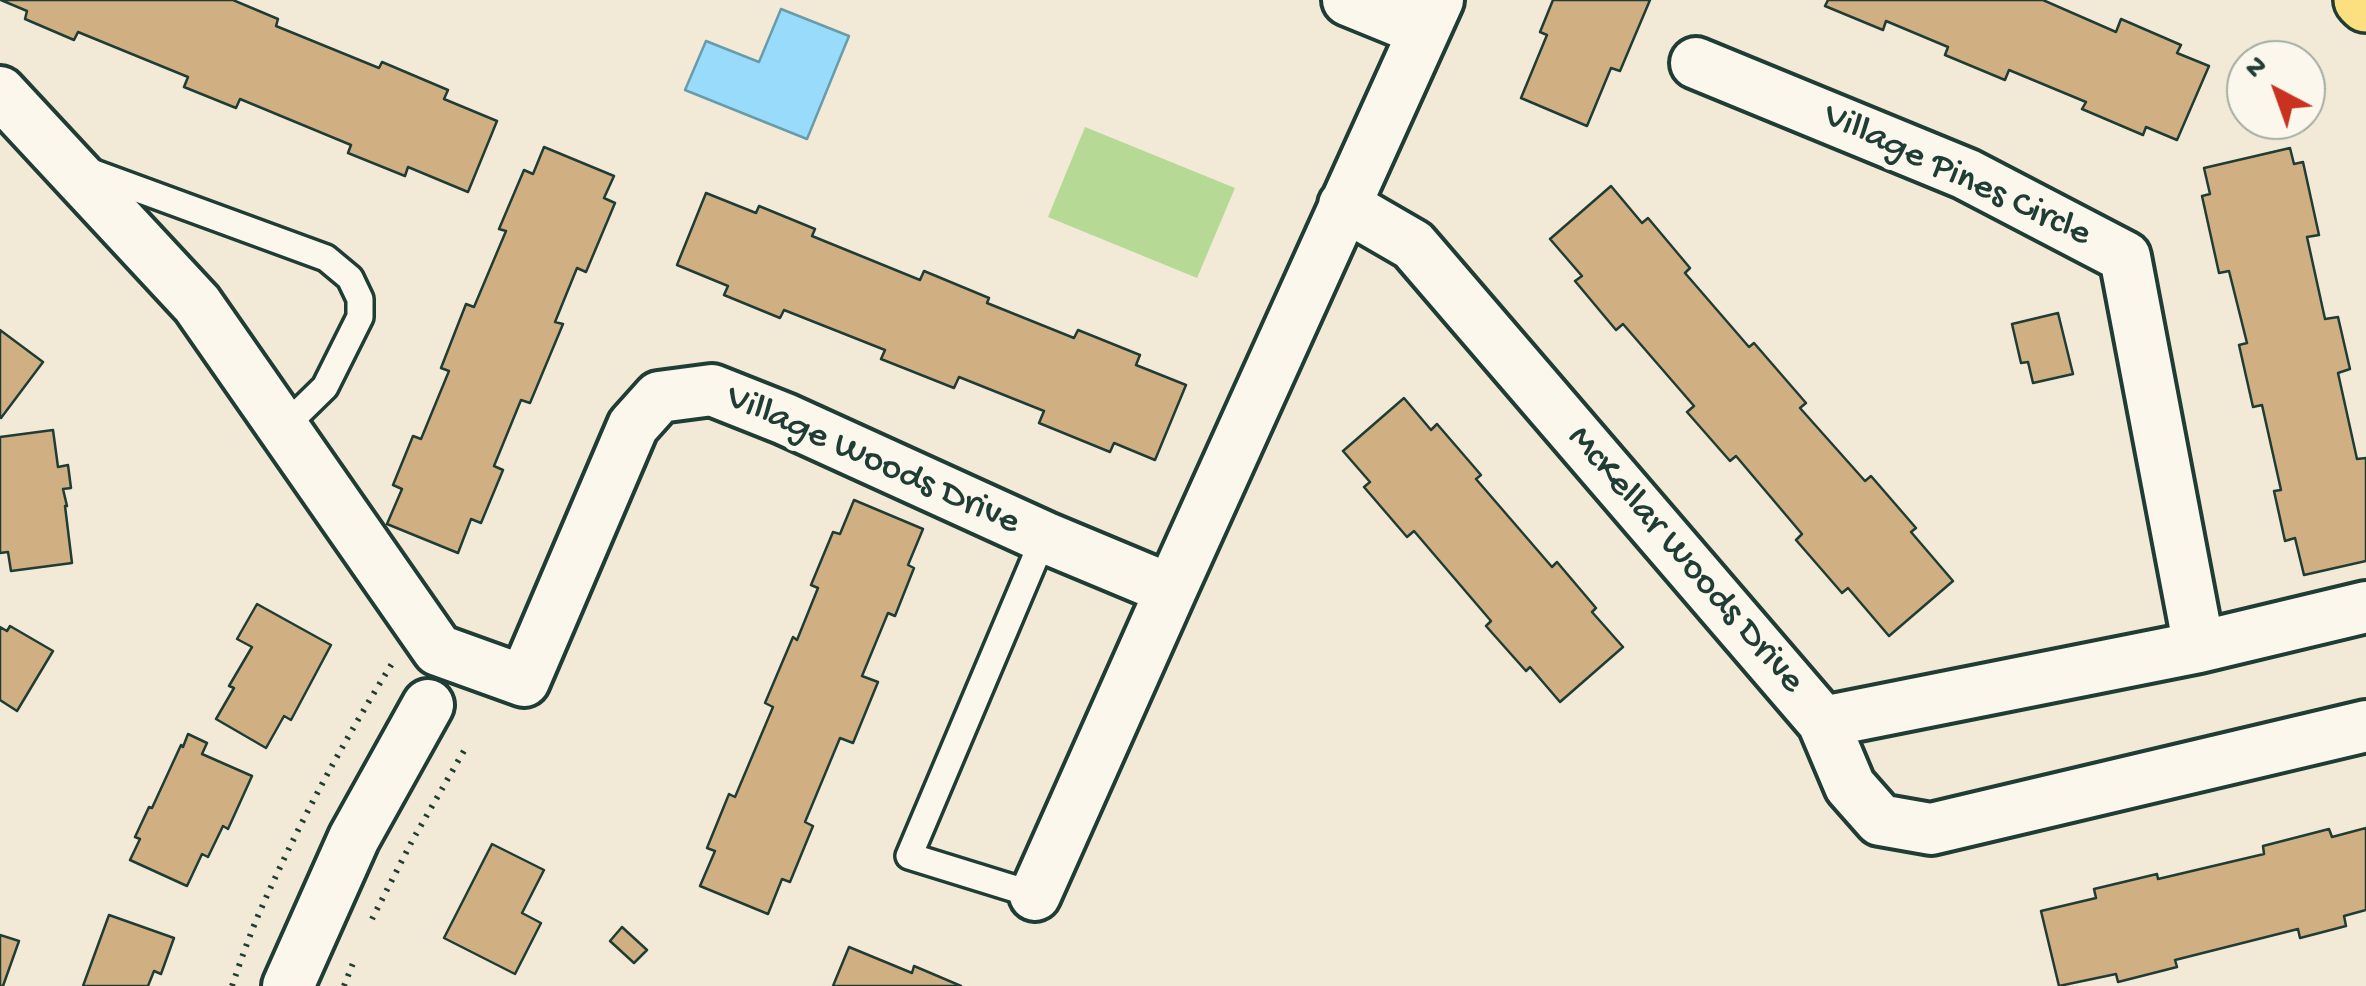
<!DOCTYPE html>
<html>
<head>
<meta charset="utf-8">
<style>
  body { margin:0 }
  #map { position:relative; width:2366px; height:986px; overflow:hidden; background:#f2e9d7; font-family:"Gochi Hand",sans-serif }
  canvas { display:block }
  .north { position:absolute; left:2226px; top:40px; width:100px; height:100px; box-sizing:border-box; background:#fbf7ec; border:2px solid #a3ada2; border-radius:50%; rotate:319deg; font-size:28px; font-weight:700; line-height:40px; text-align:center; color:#1f3d34 }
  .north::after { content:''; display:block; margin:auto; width:35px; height:45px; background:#c8321e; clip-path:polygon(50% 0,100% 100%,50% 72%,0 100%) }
</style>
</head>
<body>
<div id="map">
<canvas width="2366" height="986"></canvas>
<div class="north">N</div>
</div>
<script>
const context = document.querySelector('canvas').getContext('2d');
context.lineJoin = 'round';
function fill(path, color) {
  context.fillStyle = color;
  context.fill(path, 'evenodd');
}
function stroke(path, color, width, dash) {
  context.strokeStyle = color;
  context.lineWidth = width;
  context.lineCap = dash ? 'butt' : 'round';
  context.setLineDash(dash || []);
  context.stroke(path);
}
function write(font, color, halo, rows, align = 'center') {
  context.font = font + ' "Gochi Hand",sans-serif';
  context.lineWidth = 10;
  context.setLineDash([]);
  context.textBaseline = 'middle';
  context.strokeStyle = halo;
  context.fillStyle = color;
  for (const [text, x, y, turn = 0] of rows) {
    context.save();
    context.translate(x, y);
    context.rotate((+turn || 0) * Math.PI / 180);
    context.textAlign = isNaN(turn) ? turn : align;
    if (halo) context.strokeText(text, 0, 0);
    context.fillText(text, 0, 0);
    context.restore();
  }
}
const green = new Path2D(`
  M 1085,127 L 1235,188 L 1197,278 L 1048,217 Z`);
const water = new Path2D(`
  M 781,9 L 849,36 L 807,139 L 685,90 L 706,41 L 759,62 Z`);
const building = new Path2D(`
  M 1,0 L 233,0 L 278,19 L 276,26 L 379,68 L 382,62 L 448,90 L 444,99 L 497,121 L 468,192 L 408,167 L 405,176 L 348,153 L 351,145 L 240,99 L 236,108 L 184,87 L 188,77 L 78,32 L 74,40 L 25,19 L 27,11 Z
  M 1553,0 L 1650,0 L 1620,71 L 1611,68 L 1587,126 L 1521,98 L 1547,35 L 1540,32 Z
  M 1828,0 L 2043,0 L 2116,32 L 2121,19 L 2181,45 L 2177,53 L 2209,66 L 2177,140 L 2146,127 L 2143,135 L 2082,109 L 2086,102 L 2009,70 L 2005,80 L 1945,55 L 1948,47 L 1886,21 L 1883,30 L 1825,6 Z
  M 544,147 L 614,176 L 604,198 L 615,203 L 586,272 L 577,268 L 555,322 L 563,324 L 530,403 L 521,400 L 494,466 L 503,470 L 481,523 L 471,519 L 458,553 L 387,524 L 402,489 L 393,485 L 413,436 L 421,439 L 449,371 L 441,368 L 466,304 L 474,307 L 506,231 L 499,229 L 524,170 L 533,174 Z
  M 2290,148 L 2294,164 L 2303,162 L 2319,235 L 2307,237 L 2325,319 L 2338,317 L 2350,369 L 2338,373 L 2357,459 L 2366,458 L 2366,561 L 2304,575 L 2295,538 L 2285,541 L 2274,491 L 2281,490 L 2262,405 L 2253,407 L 2239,345 L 2247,343 L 2229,271 L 2219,273 L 2202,196 L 2210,194 L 2204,168 Z
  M 1611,186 L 1642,223 L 1648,218 L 1690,268 L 1685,273 L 1749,347 L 1754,343 L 1806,403 L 1800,408 L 1865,481 L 1871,476 L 1916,528 L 1911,532 L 1953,581 L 1889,636 L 1848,588 L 1842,593 L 1796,540 L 1802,534 L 1736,456 L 1730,461 L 1687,412 L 1694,406 L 1623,324 L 1616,330 L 1575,281 L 1582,276 L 1550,239 Z
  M 706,193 L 756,213 L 759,206 L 815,229 L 812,236 L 920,280 L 924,271 L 989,298 L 987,303 L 1074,338 L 1078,330 L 1140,355 L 1136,365 L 1186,385 L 1155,460 L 1114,443 L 1110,452 L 1039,423 L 1044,411 L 959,377 L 954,388 L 881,359 L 885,350 L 784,310 L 780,318 L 724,295 L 728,286 L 677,265 Z
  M 2058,313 L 2073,374 L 2033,383 L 2028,362 L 2021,363 L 2012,324 Z
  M 0,330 L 43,362 L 1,418 L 0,417 Z
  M 1404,398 L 1431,430 L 1437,424 L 1481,475 L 1476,479 L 1552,567 L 1557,562 L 1596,608 L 1592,612 L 1623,647 L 1560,702 L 1530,667 L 1526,671 L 1486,626 L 1491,621 L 1414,531 L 1407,537 L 1364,487 L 1370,482 L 1343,451 Z
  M 53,430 L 58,467 L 68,465 L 71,488 L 63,489 L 67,506 L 65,506 L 72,563 L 11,571 L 8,552 L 0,553 L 0,437 Z
  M 854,500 L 923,529 L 908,565 L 914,568 L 895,616 L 888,613 L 862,676 L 878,682 L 853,743 L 840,738 L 805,822 L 813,826 L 790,882 L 782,879 L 768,914 L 700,886 L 715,851 L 707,848 L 729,794 L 735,797 L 773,707 L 765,703 L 793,637 L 797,640 L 818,588 L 811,585 L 833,532 L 840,534 Z
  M 257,604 L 331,645 L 291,720 L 284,716 L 266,748 L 216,719 L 234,688 L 229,686 L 252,647 L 237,639 Z
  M 10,626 L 53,651 L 17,711 L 0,700 L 0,627 L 7,631 Z
  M 188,734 L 207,743 L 202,754 L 252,776 L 228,829 L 223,826 L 208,857 L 202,854 L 187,886 L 130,860 L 140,839 L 135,837 L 149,807 L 152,808 L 181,745 L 183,747 Z
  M 2366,828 L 2366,910 L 2344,916 L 2346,926 L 2300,938 L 2298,929 L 2175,960 L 2177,967 L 2118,982 L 2116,974 L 2059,986 L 2041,911 L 2096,898 L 2094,889 L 2157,874 L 2158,879 L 2264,854 L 2263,846 L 2329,829 L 2332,837 Z
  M 492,844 L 544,870 L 522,913 L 541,923 L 515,974 L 444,938 Z
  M 109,915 L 174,938 L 161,974 L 154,971 L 148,986 L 83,986 Z
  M 622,927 L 647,950 L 634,963 L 610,941 Z
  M 0,935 L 19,941 L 3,986 L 0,986 Z
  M 849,947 L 912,973 L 914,966 L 961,986 L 833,986 Z`);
const path = new Path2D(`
  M 372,919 L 412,841 L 465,749
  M 232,986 C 242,957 252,928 265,900 C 302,817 345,739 393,662
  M 344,986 L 355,958`);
const lane = new Path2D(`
  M 86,170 L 326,258 L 350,278 L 360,299 L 360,317 L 325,387 L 283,428
  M 1035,895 L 909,856 L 1044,537`);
const street = new Path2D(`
  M 1348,0 L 1424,31
  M 1696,63 L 1966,174 L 2125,257 L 2199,647
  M 0,92 L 197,304 L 438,650 L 524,681 L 633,426 L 659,397 L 712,390 L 785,419 L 1044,537 L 1171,590
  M 1344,205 L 1413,245 L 1823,722 L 2199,647 L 2366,607
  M 1823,722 L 1850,786 L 1880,820 L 1931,829 L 2366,726
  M 1035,895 L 1171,590 L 1438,0
  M 288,986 L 354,838 L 428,705`);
const primary = new Path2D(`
  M 2362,0 L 2366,4`);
const streetNames = [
  ["Village Pines Circle",1956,177,25],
  ["Village Woods Drive",872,462,24],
  ["McKellar Woods Drive",1684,561,49]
];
fill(green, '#b6da95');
fill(water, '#99dbfb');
stroke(water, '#689cab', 2.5);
fill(building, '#d0af83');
stroke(building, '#1f3d34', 2.5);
stroke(lane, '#1f3d34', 32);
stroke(street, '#1f3d34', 58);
stroke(primary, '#1f3d34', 62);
stroke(path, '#1f3d34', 6, [2.5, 8]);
stroke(lane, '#fbf7ec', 25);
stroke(street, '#fbf7ec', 50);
stroke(primary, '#fce080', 55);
write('38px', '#1f3d34', '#fbf7ec', streetNames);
</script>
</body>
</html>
